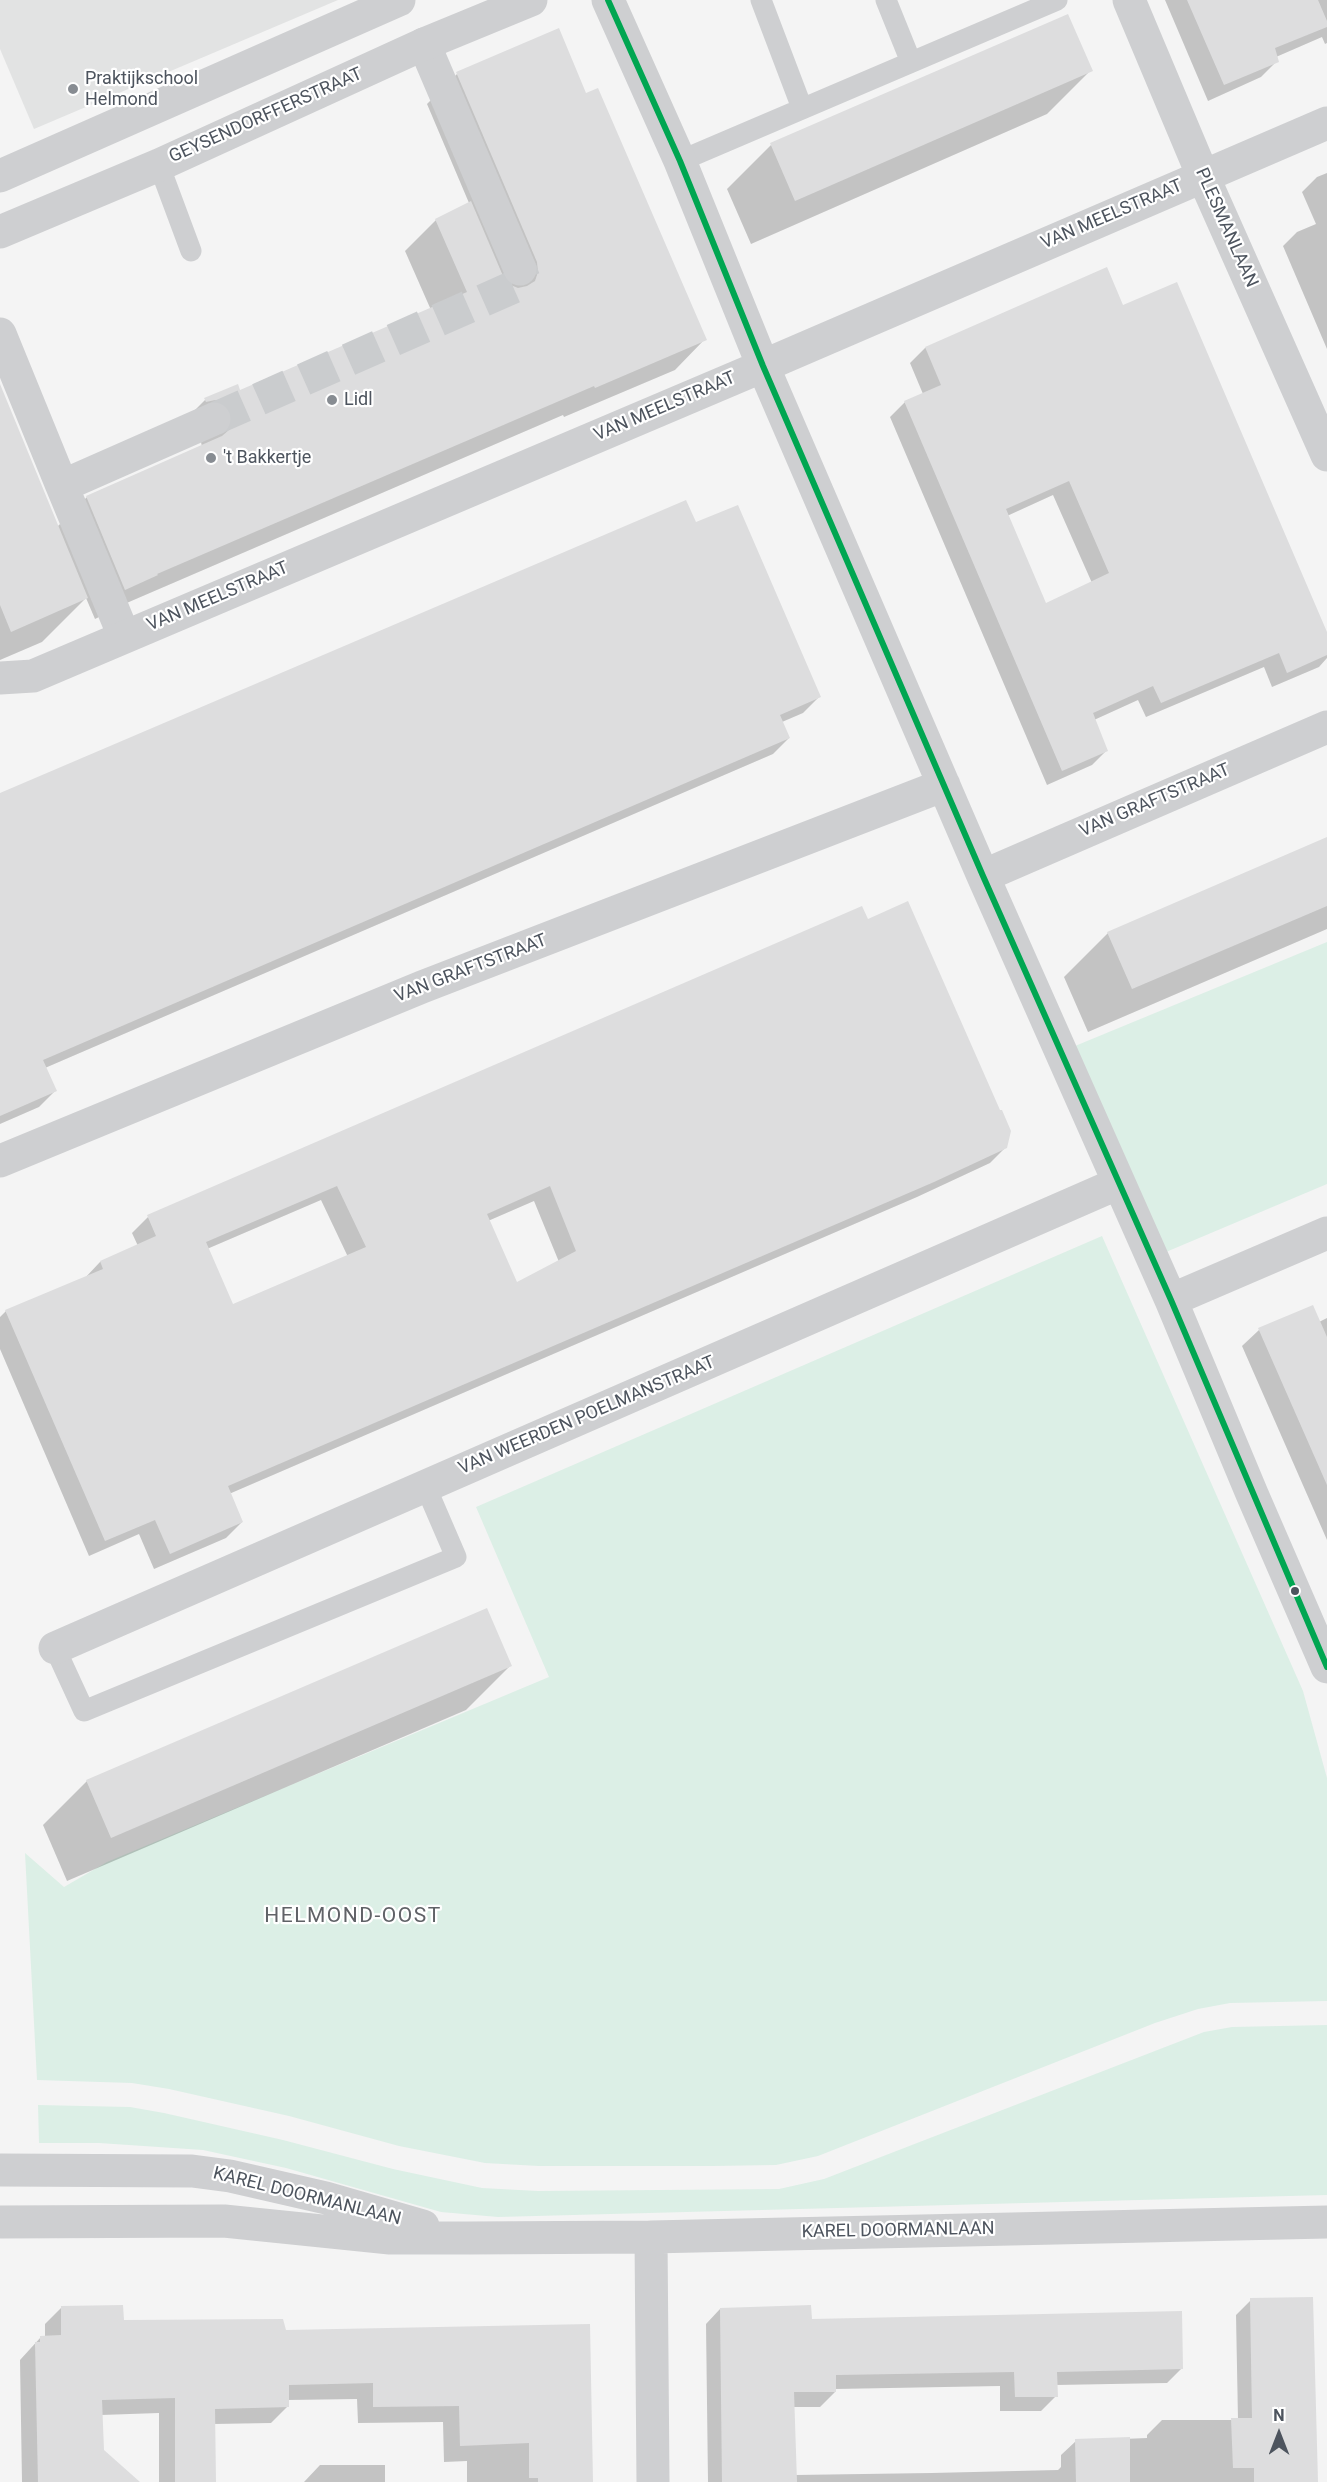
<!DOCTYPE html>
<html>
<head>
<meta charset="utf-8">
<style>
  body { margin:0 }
  #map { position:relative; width:1327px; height:2482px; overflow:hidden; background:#f4f4f4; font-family:Roboto,sans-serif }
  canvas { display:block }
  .north { position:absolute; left:1249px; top:2404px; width:60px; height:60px; -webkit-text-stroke:4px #fff; paint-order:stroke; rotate:0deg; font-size:16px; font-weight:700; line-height:24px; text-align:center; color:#4d545e }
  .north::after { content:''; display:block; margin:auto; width:21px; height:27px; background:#4d545e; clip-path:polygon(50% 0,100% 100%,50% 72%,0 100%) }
</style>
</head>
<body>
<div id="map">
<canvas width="1327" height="2482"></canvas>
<div class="north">N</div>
</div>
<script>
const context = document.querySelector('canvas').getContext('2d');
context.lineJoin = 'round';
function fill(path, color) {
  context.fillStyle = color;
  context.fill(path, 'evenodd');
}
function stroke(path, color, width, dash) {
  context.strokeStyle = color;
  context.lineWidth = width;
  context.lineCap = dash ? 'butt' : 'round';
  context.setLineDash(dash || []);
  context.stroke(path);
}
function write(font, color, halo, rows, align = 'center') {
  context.font = font + ' Roboto,sans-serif';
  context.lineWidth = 4.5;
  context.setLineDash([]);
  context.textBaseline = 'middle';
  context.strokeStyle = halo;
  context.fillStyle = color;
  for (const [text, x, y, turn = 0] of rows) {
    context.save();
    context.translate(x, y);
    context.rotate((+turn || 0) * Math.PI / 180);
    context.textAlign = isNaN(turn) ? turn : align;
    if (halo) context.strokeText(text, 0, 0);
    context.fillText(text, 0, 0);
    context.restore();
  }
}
const education = new Path2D(`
  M 0,0 L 338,0 L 34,129 L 0,49 Z`);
const green = new Path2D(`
  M 1327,942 L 1327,1184 L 1166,1252 L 1075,1046 Z
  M 1102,1236 L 1303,1691 L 1327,1778 L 1327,2001 L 1230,2003 L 1198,2009 L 1155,2023 L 818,2156 L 776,2165 L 713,2166 L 539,2166 L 485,2163 L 399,2146 L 289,2116 L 169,2089 L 132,2083 L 37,2080 L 25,1853 L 64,1887 L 107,1862 L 549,1677 L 476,1507 Z
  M 1327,2025 L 1327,2195 L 498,2217 L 441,2212 L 286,2168 L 203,2150 L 99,2143 L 39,2143 L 38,2105 L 130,2107 L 164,2113 L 283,2140 L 393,2169 L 482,2188 L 538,2191 L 779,2189 L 824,2179 L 1204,2032 L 1232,2027 Z`);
const shadow = new Path2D(`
  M 1165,0 L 1327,0 L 1327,43 L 1325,44 L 1322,37 L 1276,57 L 1277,61 L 1261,77 L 1208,101 Z
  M 1091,70 L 1047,114 L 751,244 L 727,189 L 771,145 Z
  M 457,74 L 585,95 L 705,339 L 675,370 L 564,417 L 563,415 L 129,602 L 95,619 L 86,598 L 42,642 L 0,660 L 0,387 L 57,527 L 87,497 L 202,447 L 201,442 L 175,430 L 205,400 L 239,392 L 431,310 L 405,251 L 436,220 L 469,203 L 427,104 Z
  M 1327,173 L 1327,349 L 1283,246 L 1297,232 L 1316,224 L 1302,192 L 1317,177 Z
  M 1106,269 L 1123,307 L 1327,636 L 1327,658 L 1319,667 L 1272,687 L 1264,667 L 1146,717 L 1138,700 L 1094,720 L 1107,750 L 1092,765 L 1047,785 L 890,417 L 905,402 L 923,394 L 910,363 L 925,348 ZM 1053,495 L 1092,583 L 1045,605 L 1007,516 Z
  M 695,524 L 819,697 L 803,713 L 782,722 L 789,738 L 773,754 L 45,1068 L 55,1091 L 39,1107 L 0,1124 L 0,794 Z
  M 1327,838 L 1327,929 L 1088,1032 L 1064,977 L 1108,933 Z
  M 867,921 L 1006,1147 L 990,1163 L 917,1197 L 229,1494 L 242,1522 L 226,1538 L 154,1569 L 139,1534 L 89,1556 L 0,1349 L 0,1317 L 6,1311 L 84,1279 L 100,1262 L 138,1246 L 132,1233 L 148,1217 ZM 321,1200 L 348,1257 L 232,1306 L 207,1249 ZM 534,1201 L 559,1262 L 516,1284 L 488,1221 Z
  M 1327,1318 L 1327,1540 L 1242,1346 L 1259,1330 L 1319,1322 Z
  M 510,1666 L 466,1710 L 67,1881 L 43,1825 L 87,1781 Z
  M 1251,2300 L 1316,2482 L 708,2482 L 706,2324 L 720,2309 L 1182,2368 L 1167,2383 L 1056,2385 L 1056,2396 L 1041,2411 L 1000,2411 L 1000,2386 L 835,2389 L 835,2392 L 820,2407 L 793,2407 L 795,2475 L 931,2473 L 1058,2470 L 1061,2467 L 1061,2455 L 1076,2441 L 1147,2438 L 1147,2435 L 1162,2420 L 1238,2420 L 1236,2315 Z
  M 61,2308 L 122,2322 L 285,2331 L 588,2325 L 592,2482 L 467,2482 L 467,2461 L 444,2462 L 443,2422 L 358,2423 L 357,2399 L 287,2400 L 287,2407 L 271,2423 L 214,2424 L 214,2482 L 159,2482 L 159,2413 L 101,2415 L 103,2451 L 137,2482 L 22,2482 L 20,2360 L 41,2337 L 45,2337 L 45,2324 Z
  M 320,2465 L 385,2465 L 385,2482 L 304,2482 Z`);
const building = new Path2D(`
  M 1187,0 L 1318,0 L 1327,21 L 1327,27 L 1275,48 L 1279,62 L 1224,85 Z
  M 1068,14 L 1093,71 L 795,201 L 770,143 Z
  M 559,28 L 586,93 L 598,88 L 707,340 L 595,388 L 594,386 L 157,574 L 158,575 L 125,590 L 86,496 L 222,436 L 229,430 L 232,422 L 231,411 L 225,404 L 215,400 L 206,402 L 204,398 L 238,384 L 240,390 L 467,292 L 435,219 L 471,201 L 503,276 L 508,284 L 518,288 L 527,286 L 535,281 L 538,272 L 537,262 L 456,72 Z
  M 1107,267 L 1123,305 L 1177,282 L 1327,632 L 1327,655 L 1287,673 L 1279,653 L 1161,703 L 1153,686 L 1093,713 L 1108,751 L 1062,771 L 904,401 L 941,385 L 925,347 ZM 1069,481 L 1109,573 L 1046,603 L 1006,509 Z
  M 0,384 L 88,598 L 11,632 L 0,605 Z
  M 686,500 L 696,522 L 738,505 L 821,697 L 780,715 L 790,738 L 43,1060 L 57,1091 L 0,1116 L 0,793 Z
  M 1327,837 L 1327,906 L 1132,989 L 1107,932 Z
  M 908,901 L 1000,1110 L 1002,1110 L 1011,1131 L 1007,1148 L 934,1182 L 228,1486 L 243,1522 L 170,1554 L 155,1520 L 105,1541 L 5,1310 L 103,1269 L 100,1261 L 156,1236 L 147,1215 L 862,906 L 868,919 ZM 337,1186 L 366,1247 L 233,1304 L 206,1242 ZM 550,1186 L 576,1251 L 517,1282 L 487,1214 Z
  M 1313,1305 L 1327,1337 L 1327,1485 L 1258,1328 Z
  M 487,1608 L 512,1666 L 111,1838 L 86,1780 Z
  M 1313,2297 L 1318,2482 L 1254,2482 L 1254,2468 L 1233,2468 L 1231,2418 L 1252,2418 L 1250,2298 Z
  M 123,2305 L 124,2320 L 283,2319 L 286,2330 L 590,2324 L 593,2482 L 538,2482 L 538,2478 L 529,2478 L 529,2443 L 460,2446 L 459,2406 L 373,2407 L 373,2383 L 289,2385 L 289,2407 L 215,2409 L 216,2482 L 175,2482 L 175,2398 L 102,2400 L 104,2450 L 140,2482 L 38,2482 L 35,2342 L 40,2342 L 40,2336 L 61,2335 L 61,2306 Z
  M 811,2305 L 812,2319 L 1182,2311 L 1183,2369 L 1057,2372 L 1058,2397 L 1015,2397 L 1014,2372 L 836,2375 L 836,2392 L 794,2392 L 797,2482 L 722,2482 L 720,2308 Z
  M 1130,2437 L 1130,2482 L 1076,2482 L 1075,2439 Z`);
const pedestrianTunnel = new Path2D(`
  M 214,419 L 525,282 L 520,269`);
const service = new Path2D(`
  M 761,0 L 802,108
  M 886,0 L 911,62
  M 680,161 L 1057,0
  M 159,165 L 191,251
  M 55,1648 L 84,1711 L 456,1557 L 425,1485`);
const pedestrian = new Path2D(`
  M 424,44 L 520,269
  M 0,334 L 62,486 L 214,419
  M 62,486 L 124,636`);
const minor = new Path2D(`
  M 608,0 L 680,161 L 763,366 L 983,876 L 1171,1300 L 1252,1494 L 1327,1667
  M 1129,0 L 1203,176 L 1327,455
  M 0,176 L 399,0
  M 0,232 L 159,165 L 424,44 L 531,0
  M 0,678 L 33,676 L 763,366 L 1327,123
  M 983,876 L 1327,727
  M 0,1161 L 422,987 L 944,785
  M 1171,1300 L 1327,1233
  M 55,1648 L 1119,1183
  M 0,2170 L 192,2171 L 230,2176 L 326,2198 L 423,2226
  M 0,2222 L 224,2221 L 390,2238 L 468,2238 L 651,2237 L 1327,2222
  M 651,2237 L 653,2482`);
const bus1 = new Path2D(`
  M 608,0 L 680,161 L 763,366 L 983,876 L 1171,1300 L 1327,1667`);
const markers = [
  [73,89,6,"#878c92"],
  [332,400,6,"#878c92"],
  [211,458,6,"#878c92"],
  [1295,1591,5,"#4d545e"]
];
const poiNames = [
  ["Praktijkschool",85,79],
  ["Helmond",85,100],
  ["Lidl",344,400],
  ["'t Bakkertje",223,458]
];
const streetNames = [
  ["GEYSENDORFFERSTRAAT",266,116,-24],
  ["VAN MEELSTRAAT",1112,215,-23],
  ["PLESMANLAAN",1226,228,66],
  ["VAN MEELSTRAAT",665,407,-23],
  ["VAN MEELSTRAAT",218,597,-23],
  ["VAN GRAFTSTRAAT",1155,801,-23],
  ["VAN GRAFTSTRAAT",471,969,-21],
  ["VAN WEERDEN POELMANSTRAAT",587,1416,-23],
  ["KAREL DOORMANLAAN",307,2197,14],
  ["KAREL DOORMANLAAN",898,2231,-1]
];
const quarterNames = [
  ["HELMOND-OOST",353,1917]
];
fill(education, '#e2e3e3');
fill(green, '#dcefe6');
fill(shadow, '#0003');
fill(building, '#ddddde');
stroke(pedestrianTunnel, '#caccce', 33, [33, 16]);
stroke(service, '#cecfd1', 21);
stroke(pedestrian, '#cecfd1', 33);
stroke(minor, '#cecfd1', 33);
stroke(bus1, '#00a651', 6);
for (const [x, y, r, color] of markers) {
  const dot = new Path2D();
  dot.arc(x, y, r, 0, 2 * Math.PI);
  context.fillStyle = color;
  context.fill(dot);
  stroke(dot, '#fff', 2);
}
write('18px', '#4d545e', '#fff', poiNames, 'left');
write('18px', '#4d545e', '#fff', streetNames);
context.letterSpacing = '1.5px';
write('21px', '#606267', '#fff', quarterNames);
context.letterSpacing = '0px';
</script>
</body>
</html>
